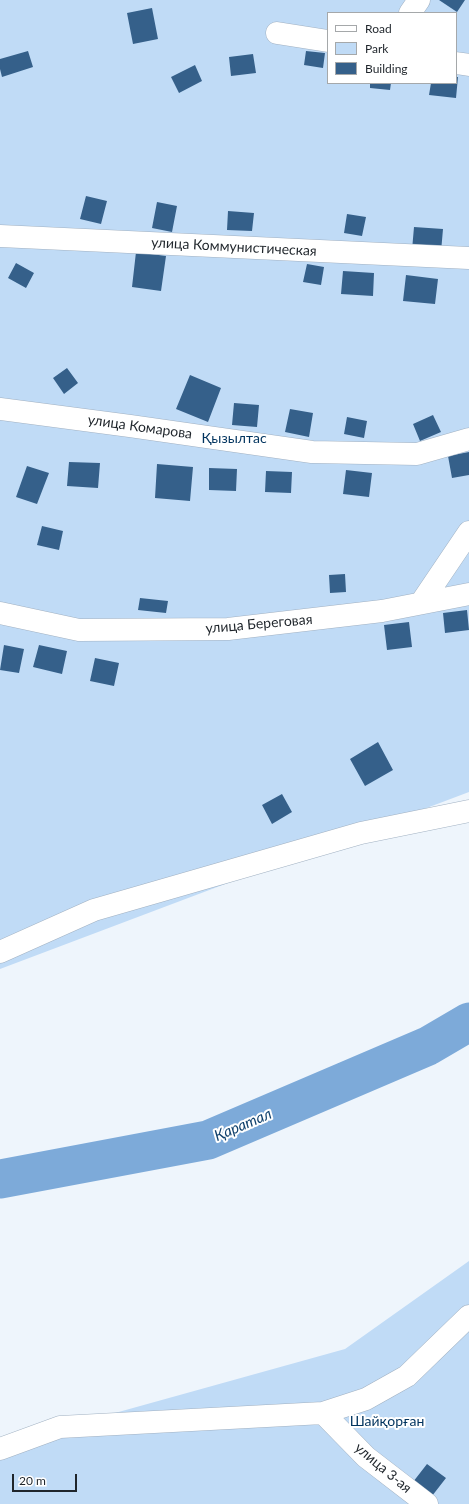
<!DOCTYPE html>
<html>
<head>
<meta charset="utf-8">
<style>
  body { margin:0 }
  #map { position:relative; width:469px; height:1504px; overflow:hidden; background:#eef5fc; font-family:Lato,sans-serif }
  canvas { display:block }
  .legend { position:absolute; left:327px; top:12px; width:130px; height:72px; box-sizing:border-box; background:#fff; border:1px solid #a5a8aa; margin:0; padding:5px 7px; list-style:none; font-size:12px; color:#1f252b }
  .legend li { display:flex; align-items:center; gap:8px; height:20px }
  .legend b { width:20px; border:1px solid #a5a8aa }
  .scale { position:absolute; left:12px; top:1474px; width:65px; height:18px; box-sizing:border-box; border:2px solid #1f252b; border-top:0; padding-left:5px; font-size:12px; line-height:14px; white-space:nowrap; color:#1f252b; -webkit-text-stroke:3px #fff; paint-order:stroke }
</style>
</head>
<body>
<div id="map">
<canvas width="469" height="1504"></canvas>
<ul class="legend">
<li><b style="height:5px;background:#fff"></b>Road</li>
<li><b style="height:11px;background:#c0dbf6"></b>Park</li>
<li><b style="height:11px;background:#35608a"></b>Building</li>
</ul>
<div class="scale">20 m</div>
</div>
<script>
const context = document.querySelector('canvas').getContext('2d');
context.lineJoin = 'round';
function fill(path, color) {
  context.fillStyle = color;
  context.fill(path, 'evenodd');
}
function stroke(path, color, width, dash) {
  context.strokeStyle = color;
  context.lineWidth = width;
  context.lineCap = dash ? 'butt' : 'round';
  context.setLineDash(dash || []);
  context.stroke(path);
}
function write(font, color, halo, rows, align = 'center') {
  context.font = font + ' Lato,sans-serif';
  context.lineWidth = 4;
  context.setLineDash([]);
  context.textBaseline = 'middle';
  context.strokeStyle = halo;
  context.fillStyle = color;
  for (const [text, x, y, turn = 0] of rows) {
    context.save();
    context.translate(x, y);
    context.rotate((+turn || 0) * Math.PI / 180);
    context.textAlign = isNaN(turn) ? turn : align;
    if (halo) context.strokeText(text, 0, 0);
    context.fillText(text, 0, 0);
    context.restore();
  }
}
const green = new Path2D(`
  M 0,0 L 469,0 L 469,792 L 0,969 ZM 328,13 L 456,13 L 456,83 L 328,83 Z
  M 469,1261 L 469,1504 L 0,1504 L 0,1445 L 345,1349 Z`);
const river = new Path2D(`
  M 0,1179 L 208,1140 L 428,1046 L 469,1022`);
const building = new Path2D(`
  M 439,0 L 465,0 L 457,12 Z
  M 152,8 L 158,39 L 133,44 L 127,13 Z
  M 28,51 L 33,67 L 2,77 L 0,69 L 0,59 Z
  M 306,51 L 325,53 L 323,68 L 304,65 Z
  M 253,54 L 256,73 L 231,76 L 229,57 Z
  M 195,65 L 202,81 L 179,93 L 171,77 Z
  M 456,77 L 458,77 L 456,98 L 429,95 L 431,83 L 456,83 Z
  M 370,83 L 391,83 L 390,90 L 370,88 Z
  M 86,196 L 107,201 L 101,224 L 80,219 Z
  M 157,202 L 177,206 L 172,232 L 152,228 Z
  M 228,211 L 254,213 L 252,231 L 227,230 Z
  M 347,214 L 366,217 L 362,236 L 344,233 Z
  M 414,227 L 443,229 L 441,252 L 412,250 Z
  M 136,252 L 166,256 L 161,291 L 132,287 Z
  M 16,263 L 34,273 L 26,288 L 8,278 Z
  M 307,264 L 324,267 L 321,285 L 303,282 Z
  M 343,271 L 374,273 L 373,296 L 341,294 Z
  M 406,275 L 438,279 L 435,304 L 403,301 Z
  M 67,368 L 78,383 L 64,394 L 53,378 Z
  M 190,375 L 221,388 L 208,422 L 176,409 Z
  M 234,403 L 259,405 L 257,427 L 232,425 Z
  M 290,409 L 313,413 L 309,437 L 285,432 Z
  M 433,415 L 441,432 L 420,441 L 413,424 Z
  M 347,417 L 367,421 L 364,438 L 344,434 Z
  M 469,452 L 469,475 L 452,478 L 448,456 Z
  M 69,462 L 100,463 L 98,488 L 67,486 Z
  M 157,464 L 193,467 L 190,501 L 155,498 Z
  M 27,466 L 49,473 L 37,504 L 16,497 Z
  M 209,468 L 237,469 L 236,491 L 209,490 Z
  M 346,470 L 372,473 L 369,497 L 343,494 Z
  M 266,471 L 292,472 L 291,493 L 265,492 Z
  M 42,526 L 63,531 L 59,550 L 37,545 Z
  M 345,574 L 346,592 L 330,593 L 329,575 Z
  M 140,598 L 168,601 L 166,613 L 138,610 Z
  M 467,610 L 469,630 L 445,633 L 443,613 Z
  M 409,622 L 412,647 L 387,650 L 384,625 Z
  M 4,645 L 24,649 L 19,673 L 0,670 Z
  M 39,645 L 67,651 L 62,674 L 33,667 Z
  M 95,658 L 119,663 L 114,686 L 90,681 Z
  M 378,742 L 393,770 L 365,786 L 350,759 Z
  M 282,794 L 292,812 L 272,824 L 262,805 Z
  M 427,1464 L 446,1478 L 432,1496 L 413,1482 Z`);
const minor = new Path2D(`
  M 410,13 L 419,0
  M 277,33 L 328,41
  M 456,63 L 469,65
  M 0,236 L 469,258
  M 0,409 L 130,426 L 312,452 L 417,454 L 469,439
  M 421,603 L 469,532
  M 0,613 L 79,630 L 228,629 L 382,611 L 469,594
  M 0,952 L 94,910 L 361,833 L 469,811
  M 323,1413 L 366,1457 L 427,1504
  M 0,1449 L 60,1427 L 323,1413 L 366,1399 L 407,1376 L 469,1316`);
const streetNames = [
  ["улица Коммунистическая",234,247,3],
  ["улица Комарова",140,427,8],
  ["улица Береговая",259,624,-5],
  ["улица 3-ая",383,1468,40]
];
const parkNames = [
  ["Қызылтас",234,438],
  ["Шайқорған",387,1421]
];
const waterNames = [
  ["Қаратал",243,1125,-23]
];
fill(green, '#c0dbf6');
stroke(river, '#7daad9', 39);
fill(building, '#35608a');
stroke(minor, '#a1b1c2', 23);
stroke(minor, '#fff', 22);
write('14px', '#1f252b', '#fff', streetNames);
write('14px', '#00335e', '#fff', parkNames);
write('italic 15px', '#0f406c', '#fff', waterNames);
</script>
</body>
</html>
